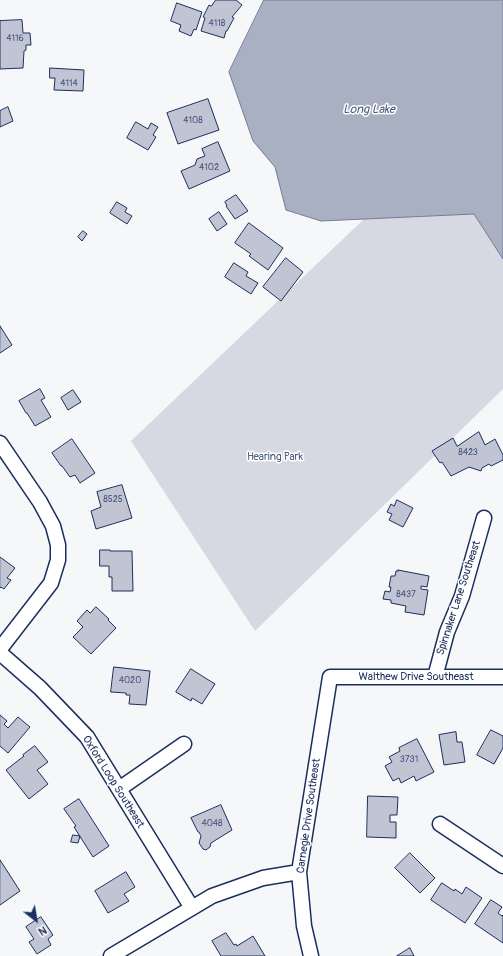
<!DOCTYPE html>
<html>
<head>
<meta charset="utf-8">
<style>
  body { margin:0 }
  #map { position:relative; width:503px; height:956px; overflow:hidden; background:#f6f7f9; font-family:Pangolin,sans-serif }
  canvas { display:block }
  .north { position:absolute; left:16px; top:900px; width:40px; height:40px; -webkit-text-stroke:3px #fff; paint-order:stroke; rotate:149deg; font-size:11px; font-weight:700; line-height:16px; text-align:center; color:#1b2f5e }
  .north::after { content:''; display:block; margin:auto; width:14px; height:18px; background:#1b2f5e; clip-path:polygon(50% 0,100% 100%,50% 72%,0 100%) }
</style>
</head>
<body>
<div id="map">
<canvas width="503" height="956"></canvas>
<div class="north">N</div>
</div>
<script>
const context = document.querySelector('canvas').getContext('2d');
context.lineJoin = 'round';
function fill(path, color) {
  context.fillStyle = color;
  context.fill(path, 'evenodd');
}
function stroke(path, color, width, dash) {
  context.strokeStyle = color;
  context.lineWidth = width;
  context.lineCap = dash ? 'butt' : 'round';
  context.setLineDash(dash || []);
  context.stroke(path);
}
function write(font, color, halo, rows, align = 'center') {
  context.font = font + ' Pangolin,sans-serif';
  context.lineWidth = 3;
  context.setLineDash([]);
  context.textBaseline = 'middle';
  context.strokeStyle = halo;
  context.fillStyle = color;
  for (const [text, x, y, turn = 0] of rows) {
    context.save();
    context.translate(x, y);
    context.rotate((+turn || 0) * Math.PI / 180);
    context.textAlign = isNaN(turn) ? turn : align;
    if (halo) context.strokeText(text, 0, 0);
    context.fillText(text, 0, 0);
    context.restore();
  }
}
const green = new Path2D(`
  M 474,214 L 503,259 L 503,389 L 255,631 L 131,441 L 364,219 Z`);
const water = new Path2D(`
  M 264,0 L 503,0 L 503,259 L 474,214 L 321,221 L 286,210 L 275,167 L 253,141 L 229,72 Z`);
const building = new Path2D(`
  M 216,0 L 236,0 L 242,5 L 232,17 L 234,18 L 227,31 L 226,31 L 224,38 L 201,31 L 205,18 L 203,17 L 209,5 L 211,6 Z
  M 177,3 L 202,12 L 196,30 L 194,29 L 191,36 L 179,31 L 181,25 L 171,21 Z
  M 22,20 L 23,33 L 30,33 L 31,45 L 26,45 L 26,50 L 24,51 L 23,68 L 0,69 L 0,21 Z
  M 50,68 L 84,70 L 83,91 L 54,90 L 55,78 L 50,78 Z
  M 208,99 L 219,130 L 178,144 L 167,113 Z
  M 8,107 L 13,121 L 0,127 L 0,111 Z
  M 136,122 L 148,129 L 151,123 L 158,127 L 153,135 L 156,137 L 148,150 L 127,138 Z
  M 218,142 L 230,171 L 189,189 L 181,171 L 195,165 L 197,159 L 205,156 L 202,149 Z
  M 236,195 L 248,211 L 235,219 L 226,206 L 227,206 L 225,202 Z
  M 117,202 L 127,208 L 125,212 L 132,216 L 127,224 L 110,213 Z
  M 219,212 L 227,224 L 217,231 L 209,219 Z
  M 249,223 L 283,248 L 268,270 L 249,256 L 251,254 L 235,243 Z
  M 83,231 L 87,234 L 82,241 L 78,237 Z
  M 286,258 L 303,272 L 281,301 L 263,287 Z
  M 234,263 L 248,272 L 246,276 L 258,283 L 251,294 L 225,277 Z
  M 0,326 L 12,345 L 0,353 Z
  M 40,389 L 45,398 L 41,400 L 51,417 L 35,426 L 27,413 L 26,413 L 19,401 Z
  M 73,390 L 81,402 L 68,410 L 61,398 Z
  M 479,432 L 485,445 L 495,439 L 503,455 L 503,460 L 491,466 L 489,464 L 482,468 L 481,471 L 469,467 L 451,476 L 442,462 L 440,463 L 432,451 L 453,438 L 457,446 Z
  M 72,439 L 95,473 L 80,483 L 75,475 L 70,477 L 62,466 L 61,466 L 52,453 Z
  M 122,485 L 132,518 L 96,529 L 91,511 L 101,507 L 97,492 Z
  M 397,500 L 413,508 L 403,527 L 389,520 L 392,514 L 387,512 L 391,504 L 394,506 Z
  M 100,550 L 110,550 L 110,551 L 132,551 L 133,591 L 112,591 L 112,577 L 109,577 L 109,566 L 100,566 Z
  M 0,557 L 15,568 L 7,578 L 11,580 L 4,589 L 1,587 L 0,588 Z
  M 398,570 L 429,576 L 427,587 L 421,586 L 421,589 L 428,590 L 424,615 L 405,612 L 406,606 L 391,603 L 391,600 L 383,599 L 385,591 L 390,592 L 391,587 L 389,587 L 391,576 L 395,576 L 396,571 L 398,571 Z
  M 96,607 L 109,619 L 108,620 L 116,628 L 91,654 L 73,637 L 83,627 L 77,621 L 87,610 L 90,613 Z
  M 114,667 L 150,671 L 146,705 L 129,704 L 130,695 L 126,695 L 126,693 L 111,692 Z
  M 191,669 L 215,684 L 202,704 L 192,698 L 191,701 L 176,692 Z
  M 0,715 L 7,721 L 4,724 L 8,728 L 18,717 L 30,727 L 8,753 L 0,746 Z
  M 491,730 L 503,736 L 503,748 L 494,764 L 477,755 Z
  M 456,732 L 457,742 L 462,742 L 465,762 L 444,765 L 439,735 Z
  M 417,739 L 434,772 L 416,781 L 414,776 L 401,783 L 399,778 L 393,781 L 385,766 L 392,762 L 389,757 L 400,751 L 399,748 Z
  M 35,746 L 48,762 L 37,770 L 48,784 L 29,799 L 6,770 L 24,756 L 23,755 Z
  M 368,796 L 398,797 L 397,815 L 390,815 L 390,822 L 396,822 L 396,838 L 367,837 Z
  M 79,799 L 109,846 L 93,857 L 74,827 L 76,826 L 64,809 Z
  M 221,805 L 232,830 L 211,843 L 210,847 L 206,850 L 203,849 L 199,843 L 201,836 L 199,832 L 198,832 L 191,818 Z
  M 73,835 L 80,836 L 78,843 L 71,842 Z
  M 410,853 L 435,878 L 420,893 L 395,868 Z
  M 0,860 L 20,891 L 0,905 Z
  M 126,872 L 135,887 L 124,894 L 129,901 L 108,913 L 95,891 Z
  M 442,883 L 454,891 L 455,889 L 462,894 L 466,887 L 482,898 L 465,923 L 431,900 Z
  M 491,900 L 502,907 L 498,913 L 502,916 L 503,915 L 503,943 L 475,924 Z
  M 41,917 L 53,935 L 48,939 L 51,945 L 37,954 L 29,942 L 34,939 L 26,927 Z
  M 226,933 L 234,945 L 236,944 L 237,946 L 253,936 L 265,956 L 221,956 L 212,941 Z
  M 410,948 L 414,956 L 397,956 Z`);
const minor = new Path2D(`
  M 0,443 L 40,502 L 53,526 L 58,545 L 58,560 L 51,583 L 0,649
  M 0,653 L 40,688 L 87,737 L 192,908
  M 435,677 L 447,632 L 462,596 L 484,518
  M 119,789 L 184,744
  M 440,824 L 503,866
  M 111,956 L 212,896 L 263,878 L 299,872
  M 311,956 L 304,926 L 299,872 L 330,677 L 503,677`);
const numberNames = [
  ["4118",217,24],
  ["4116",15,39],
  ["4114",69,84],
  ["4108",193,121],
  ["4102",209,168],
  ["8423",468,453],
  ["8525",113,500],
  ["8437",406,595],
  ["4020",130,681],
  ["3731",409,760],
  ["4048",212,824]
];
const parkNames = [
  ["Hearing Park",275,457]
];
const streetNames = [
  ["Spinnaker Lane Southeast",459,598,-72],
  ["Walthew Drive Southeast",416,677],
  ["Oxford Loop Southeast",113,782,58],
  ["Carnegie Drive Southeast",309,816,-82]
];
const waterNames = [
  ["Long Lake",369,110]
];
fill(green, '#d6d9e2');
fill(water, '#a9b0c1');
stroke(water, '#707c99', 1);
fill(building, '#c0c4d3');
stroke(building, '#1b2f5e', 1);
stroke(minor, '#1b2f5e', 17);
stroke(minor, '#fff', 14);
write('9px', '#44547b', null, numberNames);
write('11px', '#4a5a7f', '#fff', parkNames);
write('11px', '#1b2f5e', '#fff', streetNames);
write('italic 12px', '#4d5c81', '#fff', waterNames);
</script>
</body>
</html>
